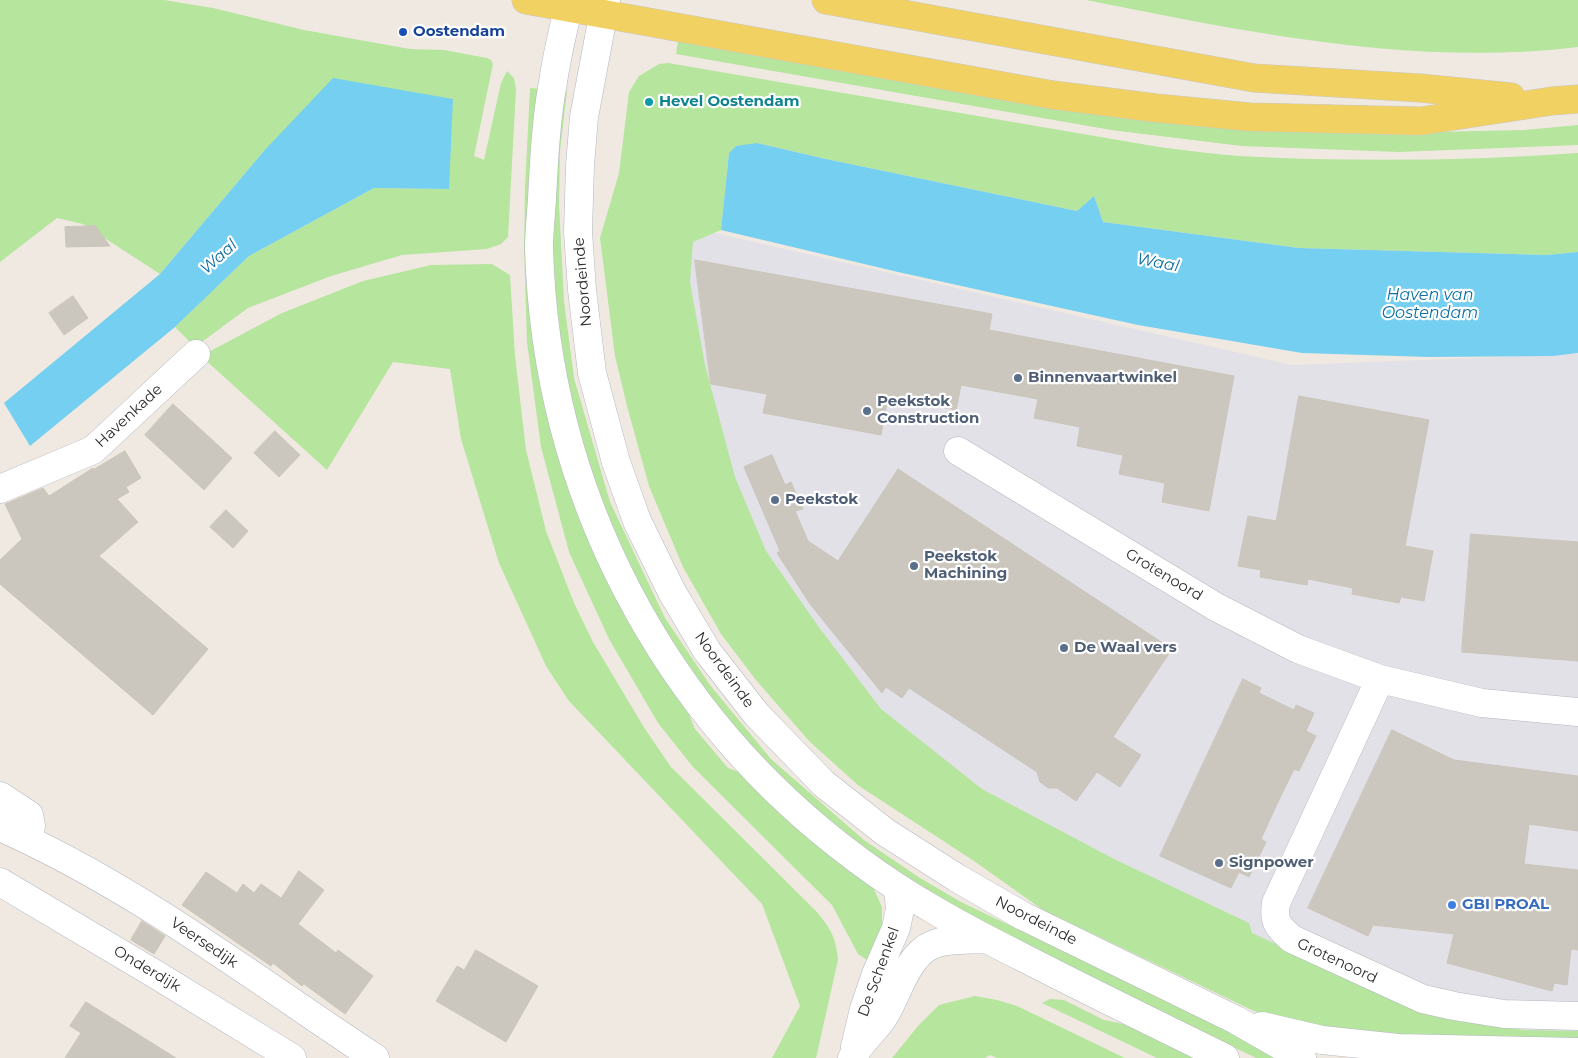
<!DOCTYPE html>
<html>
<head>
<meta charset="utf-8">
<style>
  body { margin:0 }
  canvas { display:block; background:#efe9e1 }
</style>
</head>
<body>
<canvas width="1578" height="1058"></canvas>
<script>
const context = document.querySelector('canvas').getContext('2d');
context.lineJoin = 'round';
function fill(path, color) {
  context.fillStyle = color;
  context.fill(path, 'evenodd');
}
function stroke(path, color, width, dash) {
  context.strokeStyle = color;
  context.lineWidth = width;
  context.lineCap = dash ? 'butt' : 'round';
  context.setLineDash(dash || []);
  context.stroke(path);
}
function write(font, color, halo, rows, align = 'center') {
  context.font = font + ' Montserrat,sans-serif';
  context.lineWidth = 4.5;
  context.setLineDash([]);
  context.textBaseline = 'middle';
  context.strokeStyle = halo;
  context.fillStyle = color;
  for (const [text, x, y, turn = 0] of rows) {
    context.save();
    context.translate(x, y);
    context.rotate((+turn || 0) * Math.PI / 180);
    context.textAlign = isNaN(turn) ? turn : align;
    if (halo) context.strokeText(text, 0, 0);
    context.fillText(text, 0, 0);
    context.restore();
  }
}
const industrial = new Path2D(`
  M 689,227 L 1292,365 L 1578,354 L 1578,1058 L 1428,1058 L 1145,881 L 919,755 L 808,621 L 727,489 L 686,279 Z`);
const green = new Path2D(`
  M 0,0 L 164,0 L 213,8 L 304,30 L 410,49 L 444,50 L 487,58 L 491,60 L 493,64 L 474,156 L 484,160 L 501,83 L 507,71 L 514,78 L 516,89 L 508,237 L 501,244 L 487,249 L 402,255 L 331,276 L 248,308 L 195,347 L 175,327 L 249,256 L 374,188 L 449,189 L 263,152 L 160,274 L 83,224 L 57,218 L 0,262 Z
  M 1086,0 L 1578,0 L 1578,47 C 1414,67 1246,32 1086,0 Z
  M 678,41 L 1388,133 L 1524,130 L 1578,125 L 1578,145 L 1399,152 L 1242,146 L 1111,130 L 676,54 Z
  M 668,63 L 1159,147 C 1185,150 1212,154 1239,156 C 1351,162 1465,161 1578,153 L 1578,252 L 1547,255 L 1299,248 L 1103,222 L 1094,196 L 1077,211 L 826,159 L 757,143 L 729,153 L 721,230 L 693,242 L 690,282 L 705,365 L 735,477 L 766,551 L 818,626 L 881,709 L 982,789 L 1114,859 L 1249,923 L 1252,933 L 1416,1009 L 1466,1022 L 1524,1030 L 1578,1031 L 1578,1047 L 1316,1031 L 1254,1011 L 1043,910 L 974,861 L 859,786 L 809,741 L 756,680 L 721,634 L 683,567 L 649,486 L 627,406 L 615,356 L 600,238 L 619,173 L 629,92 L 639,76 L 659,64 Z
  M 530,88 L 542,89 L 563,452 L 677,686 L 695,729 L 728,768 L 754,778 L 872,885 L 882,907 L 882,935 L 873,964 L 858,954 L 832,905 L 693,767 L 658,723 L 609,639 L 569,552 L 541,447 L 527,342 L 524,247 L 525,188 Z
  M 559,90 L 567,91 L 560,151 L 559,205 L 564,301 L 574,378 L 610,502 L 665,618 L 710,685 L 771,759 L 864,840 L 920,878 L 961,902 L 1287,1058 L 1256,1058 L 926,898 L 855,851 L 702,699 L 598,511 L 549,301 Z
  M 492,264 L 510,275 L 515,356 L 526,450 L 546,531 L 574,603 L 593,642 L 645,729 L 671,767 L 815,910 C 830,927 836,937 838,960 L 816,1058 L 772,1058 L 800,1006 L 762,904 L 569,701 L 546,666 L 499,563 L 461,439 L 450,369 L 393,362 L 327,470 L 201,356 L 282,313 L 363,281 L 431,265 Z
  M 975,996 L 997,1000 L 1017,1006 L 1125,1058 L 997,1058 L 990,1055 L 985,1058 L 892,1058 L 918,1026 L 939,1005 Z
  M 1050,999 L 1064,1000 L 1104,1020 L 1123,1024 L 1195,1058 L 1157,1058 L 1042,1003 Z`);
const water = new Path2D(`
  M 333,78 L 453,99 L 449,189 L 374,188 L 249,256 L 175,327 L 30,446 L 4,403 L 160,274 L 263,152 Z
  M 757,143 L 826,159 L 1077,211 L 1094,196 L 1103,222 L 1299,248 L 1547,255 L 1578,252 L 1578,353 L 1553,356 L 1429,357 L 1302,353 L 1138,325 L 898,272 L 721,230 L 729,153 L 736,146 Z`);
const building = new Path2D(`
  M 95,226 L 110,246 L 66,247 L 65,227 Z
  M 695,260 L 992,314 L 989,330 L 1234,376 L 1209,511 L 1162,502 L 1165,483 L 1119,474 L 1123,455 L 1077,446 L 1080,427 L 1034,418 L 1038,399 L 961,385 L 956,410 L 888,397 L 881,435 L 763,413 L 767,394 L 711,384 Z
  M 73,296 L 88,318 L 64,335 L 49,313 Z
  M 1299,396 L 1429,420 L 1405,546 L 1433,551 L 1424,601 L 1401,597 L 1399,603 L 1352,594 L 1353,588 L 1308,579 L 1307,585 L 1260,577 L 1261,570 L 1238,566 L 1248,516 L 1276,521 Z
  M 173,404 L 232,458 L 204,490 L 145,435 Z
  M 275,431 L 300,455 L 279,477 L 254,453 Z
  M 125,451 L 141,478 L 126,487 L 129,492 L 117,499 L 138,522 L 99,556 L 208,649 L 153,715 L 0,584 L 0,560 L 22,539 L 5,504 L 43,488 L 49,496 L 93,468 L 94,469 Z
  M 772,455 L 785,485 L 791,482 L 803,509 L 795,511 L 808,541 L 838,561 L 898,469 L 1172,649 L 1113,737 L 1141,755 L 1120,787 L 1097,772 L 1076,801 L 1057,788 L 1048,788 L 1040,782 L 1037,772 L 909,688 L 902,698 L 886,687 L 882,693 L 810,604 L 777,553 L 780,551 L 744,467 Z
  M 226,510 L 248,531 L 233,548 L 210,527 Z
  M 1471,534 L 1578,542 L 1578,661 L 1462,652 Z
  M 1243,679 L 1261,688 L 1259,693 L 1294,710 L 1296,705 L 1314,713 L 1306,731 L 1316,736 L 1299,771 L 1294,769 L 1277,804 L 1261,839 L 1266,842 L 1249,877 L 1239,872 L 1231,888 L 1160,856 Z
  M 1392,730 L 1454,760 L 1578,776 L 1578,831 L 1529,824 L 1524,864 L 1578,870 L 1578,950 L 1571,949 L 1567,985 L 1554,983 L 1552,991 L 1447,963 L 1454,934 L 1373,925 L 1368,936 L 1308,908 Z
  M 299,871 L 324,890 L 298,924 L 336,953 L 338,950 L 373,976 L 345,1014 L 304,984 L 302,986 L 273,963 L 271,966 L 182,905 L 206,872 L 237,893 L 243,884 L 254,893 L 261,884 L 281,898 Z
  M 142,921 L 165,936 L 154,954 L 131,940 Z
  M 476,950 L 538,986 L 506,1042 L 436,1001 L 457,966 L 464,970 Z
  M 86,1002 L 144,1038 L 176,1058 L 65,1058 L 81,1033 L 70,1026 Z`);
const street = new Path2D(`
  M 958,451 L 1216,607 L 1298,649 L 1380,679 L 1482,703 L 1578,712
  M 0,489 L 93,450 L 196,354
  M 1380,679 L 1276,903 C 1273,922 1278,927 1292,939 L 1423,999 L 1454,1006 L 1504,1014 L 1578,1016
  M 0,796 L 29,815 L 31,826 L 26,838
  M 0,882 L 155,974 L 292,1058`);
const secondary = new Path2D(`
  M 570,0 C 564,27 557,54 553,82 C 546,120 544,160 542,199 C 541,215 539,232 539,248 C 546,492 662,715 858,860 C 910,899 968,930 1026,959 C 1092,993 1158,1025 1225,1058
  M 606,0 L 584,117 L 580,165 L 578,232 L 582,290 L 592,373 L 616,462 L 637,521 L 672,592 L 707,651 L 757,715 L 824,784 L 885,832 L 957,878 L 1023,916 L 1236,1020 L 1302,1058
  M 0,827 C 135,887 252,977 375,1058
  M 1262,1026 L 1322,1040 L 1398,1048 L 1578,1052
  M 855,1047 L 864,1009 L 876,974 L 896,928 L 900,909 L 898,888
  M 852,1058 C 860,1043 873,1032 883,1018 C 897,997 907,955 932,945 C 947,938 969,940 986,939`);
const primary = new Path2D(`
  M 526,0 L 1053,95 L 1156,108 L 1250,117 L 1421,121 L 1552,101 L 1578,99
  M 826,0 L 1254,78 L 1420,88 L 1511,97`);
const markers = [
  [403,32,5,"#1a4fb4"],
  [649,102,5,"#0f9aa8"],
  [1018,378,5,"#5c6f8a"],
  [867,411,5,"#5c6f8a"],
  [775,500,5,"#5c6f8a"],
  [914,566,5,"#5c6f8a"],
  [1064,648,5,"#5c6f8a"],
  [1219,863,5,"#5c6f8a"],
  [1452,905,5,"#3f7fe0"]
];
const transitNames = [
  ["Oostendam",413,32]
];
const cultureNames = [
  ["Hevel Oostendam",659,102]
];
const streetNames = [
  ["Noordeinde",583,282,-95],
  ["Havenkade",129,416,-43],
  ["Grotenoord",1164,575,31],
  ["Noordeinde",724,670,54],
  ["Noordeinde",1036,921,27],
  ["Veersedijk",204,943,34],
  ["Grotenoord",1337,961,25],
  ["Onderdijk",147,969,31],
  ["De Schenkel",879,972,-70]
];
const serviceNames = [
  ["Binnenvaartwinkel",1028,378],
  ["Peekstok",877,402],
  ["Construction",877,419],
  ["Peekstok",785,500],
  ["Peekstok",924,557],
  ["Machining",924,574],
  ["De Waal vers",1074,648],
  ["Signpower",1229,863]
];
const shopNames = [
  ["GBI PROAL",1462,905]
];
const waterNames = [
  ["Waal",219,257,-42],
  ["Waal",1158,263,11],
  ["Haven van",1430,295],
  ["Oostendam",1430,313]
];
fill(industrial, '#e3e1e8');
fill(green, '#b6e59e');
fill(water, '#75cff0');
fill(building, '#cbc7bf');
stroke(building, '#cbc5ba', 1);
stroke(street, '#b4b7c1', 29);
stroke(secondary, '#b4b7c1', 29);
stroke(primary, '#c9c9c9', 29);
stroke(street, '#fff', 28);
stroke(secondary, '#fff', 28);
stroke(primary, '#f2d163', 28);
for (const [x, y, r, color] of markers) {
  const dot = new Path2D();
  dot.arc(x, y, r, 0, 2 * Math.PI);
  context.fillStyle = color;
  context.fill(dot);
  stroke(dot, '#fff', 2);
}
write('bold 15px', '#164399', '#fff', transitNames, 'left');
write('bold 15px', '#0d838f', '#fff', cultureNames, 'left');
write('15px', '#2e2e2e', '#fff', streetNames);
write('bold 15px', '#4e5e75', '#fff', serviceNames, 'left');
write('bold 15px', '#366cbe', '#fff', shopNames, 'left');
write('italic 16px', '#0d6fa3', '#fff', waterNames);
</script>
</body>
</html>
